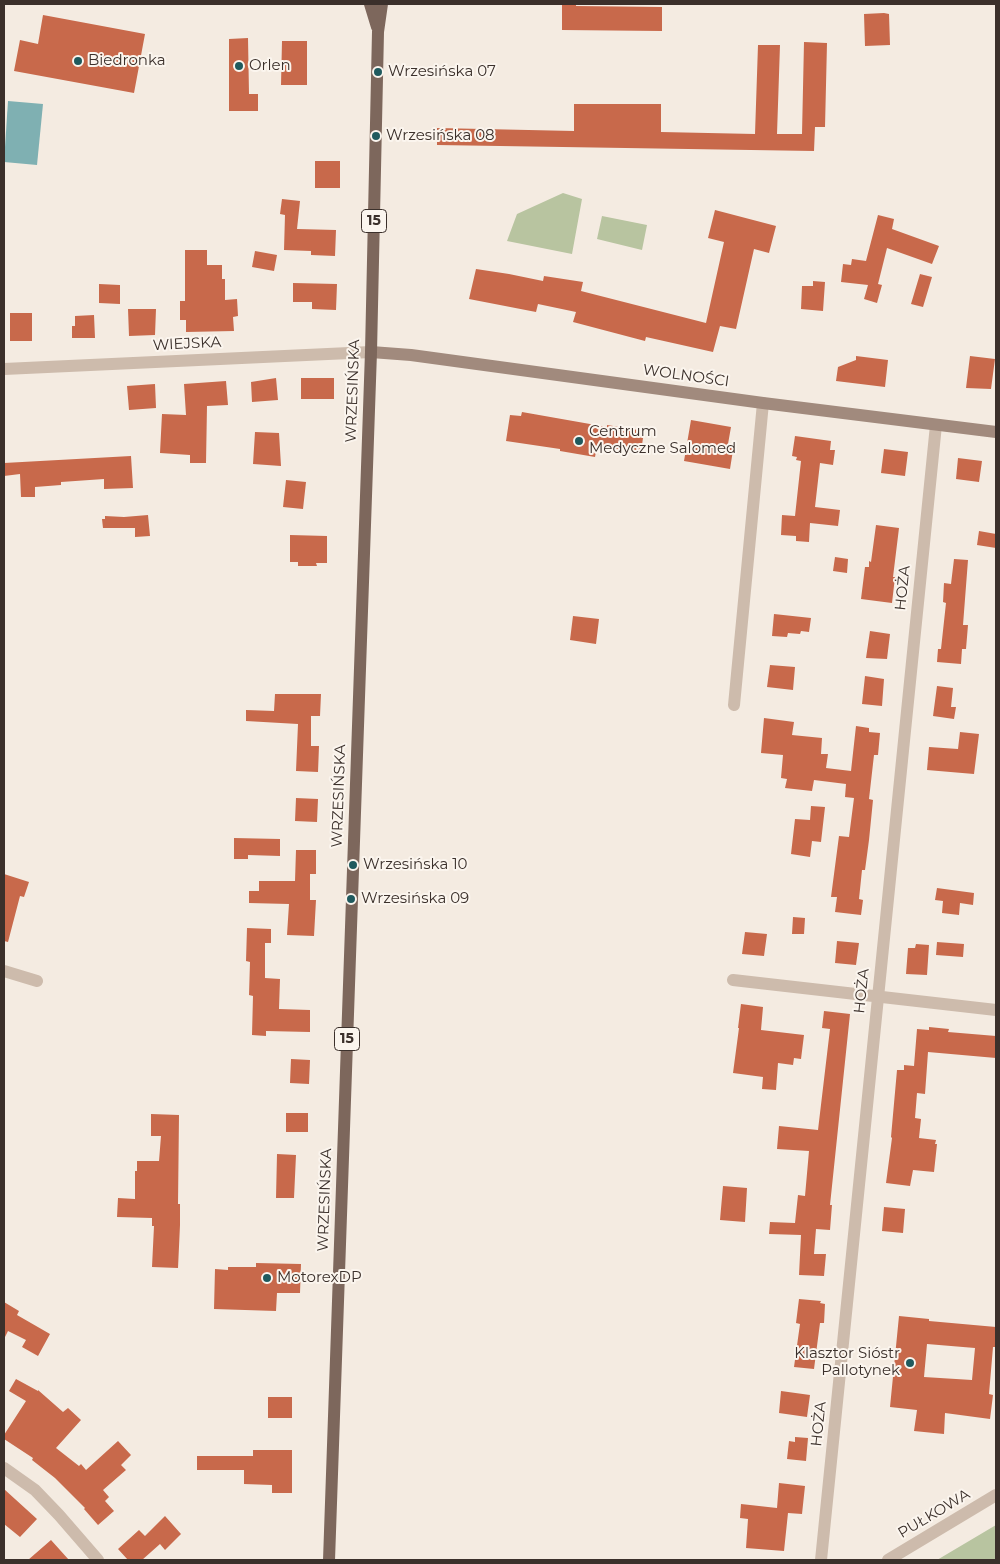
<!DOCTYPE html>
<html>
<head>
<meta charset="utf-8">
<style>
  body { margin:0 }
  #map { position:relative; width:1000px; height:1564px; overflow:hidden; background:#f4ebe1; font-family:Montserrat,sans-serif }
  canvas { display:block }
  .frame { position:absolute; inset:0; border:5px solid #3b302b; pointer-events:none }
</style>
</head>
<body>
<div id="map">
<canvas width="1000" height="1564"></canvas>
<div class="frame"></div>
</div>
<script>
const context = document.querySelector('canvas').getContext('2d');
context.lineJoin = 'round';
function fill(path, color) {
  context.fillStyle = color;
  context.fill(path, 'evenodd');
}
function stroke(path, color, width, dash) {
  context.strokeStyle = color;
  context.lineWidth = width;
  context.lineCap = dash ? 'butt' : 'round';
  context.setLineDash(dash || []);
  context.stroke(path);
}
function write(font, color, halo, rows, align = 'center') {
  context.font = font + ' Montserrat,sans-serif';
  context.lineWidth = 4;
  context.setLineDash([]);
  context.textBaseline = 'middle';
  context.strokeStyle = halo;
  context.fillStyle = color;
  for (const [text, x, y, turn = 0] of rows) {
    context.save();
    context.translate(x, y);
    context.rotate((+turn || 0) * Math.PI / 180);
    context.textAlign = isNaN(turn) ? turn : align;
    if (halo) context.strokeText(text, 0, 0);
    context.fillText(text, 0, 0);
    context.restore();
  }
}
const green = new Path2D(`
  M 563,193 L 582,199 L 572,254 L 507,241 L 517,214 Z
  M 602,216 L 647,225 L 642,250 L 597,239 Z
  M 996,1525 L 996,1560 L 937,1560 Z`);
const water = new Path2D(`
  M 8,101 L 43,104 L 37,165 L 4,162 Z`);
const building = new Path2D(`
  M 562,4 L 576,4 L 576,6 L 662,7 L 662,31 L 562,30 Z
  M 884,13 L 889,14 L 890,45 L 865,46 L 864,14 Z
  M 43,15 L 145,34 L 134,93 L 14,71 L 20,40 L 38,44 Z
  M 248,38 L 249,94 L 258,94 L 258,111 L 229,111 L 229,39 Z
  M 282,41 L 307,41 L 307,85 L 281,85 Z
  M 804,42 L 827,43 L 825,127 L 815,127 L 814,151 L 437,145 L 437,128 L 574,131 L 574,104 L 661,104 L 661,132 L 755,134 L 758,45 L 780,45 L 777,134 L 802,134 Z
  M 315,161 L 340,161 L 340,188 L 315,188 Z
  M 282,199 L 300,201 L 297,229 L 336,230 L 335,256 L 311,255 L 311,251 L 284,250 L 285,215 L 280,214 Z
  M 715,210 L 776,226 L 769,253 L 754,249 L 736,329 L 720,326 L 713,352 L 646,337 L 645,341 L 573,322 L 576,312 L 538,304 L 536,312 L 469,299 L 476,269 L 509,274 L 543,281 L 544,276 L 583,282 L 581,291 L 706,323 L 724,242 L 708,238 Z
  M 878,215 L 894,219 L 892,229 L 939,246 L 932,264 L 887,248 L 878,284 L 882,285 L 877,303 L 864,299 L 868,285 L 841,282 L 843,264 L 851,265 L 852,259 L 866,261 Z
  M 185,250 L 207,250 L 207,265 L 222,265 L 222,279 L 225,279 L 225,300 L 237,299 L 238,316 L 233,317 L 234,331 L 186,332 L 186,320 L 180,320 L 180,301 L 185,301 Z
  M 255,251 L 277,255 L 274,271 L 252,267 Z
  M 920,274 L 932,277 L 923,307 L 911,304 Z
  M 813,281 L 825,282 L 823,311 L 801,309 L 802,286 L 813,286 Z
  M 293,283 L 337,284 L 336,310 L 312,309 L 312,302 L 293,302 Z
  M 99,284 L 120,285 L 120,304 L 99,303 Z
  M 128,309 L 156,309 L 155,335 L 129,336 Z
  M 10,313 L 32,313 L 32,341 L 10,341 Z
  M 94,315 L 95,338 L 72,338 L 72,326 L 75,326 L 75,316 Z
  M 856,356 L 888,360 L 885,387 L 836,381 L 838,367 L 856,360 Z
  M 970,356 L 995,359 L 991,389 L 966,388 Z
  M 276,378 L 278,400 L 252,402 L 251,382 Z
  M 301,378 L 334,378 L 334,399 L 301,399 Z
  M 226,381 L 228,405 L 207,406 L 206,463 L 190,463 L 190,455 L 160,453 L 162,414 L 186,415 L 184,384 Z
  M 155,384 L 156,408 L 129,410 L 127,386 Z
  M 522,412 L 607,427 L 607,425 L 644,431 L 641,452 L 597,446 L 595,457 L 560,451 L 560,449 L 506,441 L 510,415 L 521,416 Z
  M 691,420 L 731,427 L 728,444 L 734,444 L 730,469 L 684,461 Z
  M 255,432 L 279,433 L 281,466 L 253,464 Z
  M 795,436 L 831,441 L 830,450 L 835,450 L 833,465 L 820,463 L 815,507 L 840,510 L 838,526 L 810,523 L 809,542 L 796,541 L 796,536 L 781,535 L 782,515 L 795,516 L 801,461 L 796,460 L 797,457 L 792,456 Z
  M 884,449 L 908,452 L 905,476 L 881,473 Z
  M 131,456 L 133,488 L 104,489 L 104,479 L 61,482 L 61,485 L 35,487 L 35,497 L 21,497 L 20,474 L 4,476 L 4,463 Z
  M 958,458 L 982,461 L 979,482 L 956,479 Z
  M 286,480 L 306,482 L 303,509 L 283,507 Z
  M 148,515 L 150,536 L 135,537 L 135,528 L 103,528 L 102,519 L 105,519 L 105,516 L 124,517 Z
  M 876,525 L 899,528 L 893,577 L 895,577 L 892,603 L 861,599 L 865,567 L 869,567 L 869,561 L 871,562 Z
  M 979,531 L 996,534 L 996,548 L 977,545 Z
  M 290,535 L 327,536 L 327,563 L 316,563 L 317,566 L 298,566 L 298,562 L 290,562 Z
  M 835,557 L 848,559 L 847,573 L 833,571 Z
  M 954,559 L 968,560 L 963,625 L 968,625 L 966,649 L 962,649 L 961,664 L 937,662 L 938,649 L 941,649 L 946,603 L 943,602 L 944,583 L 951,584 Z
  M 774,614 L 811,618 L 809,632 L 801,631 L 800,634 L 788,633 L 787,637 L 772,636 Z
  M 573,616 L 599,619 L 596,644 L 570,640 Z
  M 870,631 L 890,634 L 887,659 L 866,658 Z
  M 770,665 L 795,667 L 793,690 L 767,687 Z
  M 865,676 L 884,679 L 882,706 L 862,704 Z
  M 937,686 L 953,688 L 951,707 L 956,707 L 954,719 L 933,716 Z
  M 275,694 L 321,694 L 320,716 L 311,716 L 311,746 L 319,746 L 318,772 L 296,771 L 298,724 L 246,721 L 246,710 L 274,711 Z
  M 764,718 L 794,722 L 792,735 L 822,738 L 821,754 L 828,754 L 826,768 L 851,771 L 856,726 L 869,728 L 869,732 L 880,733 L 878,755 L 874,755 L 869,799 L 873,800 L 869,840 L 865,870 L 862,870 L 859,899 L 863,900 L 861,915 L 835,912 L 837,897 L 831,897 L 839,836 L 849,837 L 854,798 L 845,797 L 846,784 L 814,780 L 812,791 L 785,788 L 787,779 L 781,778 L 783,755 L 761,753 Z
  M 960,732 L 979,734 L 974,774 L 927,770 L 929,747 L 958,749 Z
  M 296,798 L 318,799 L 317,822 L 295,821 Z
  M 811,806 L 825,807 L 821,842 L 812,841 L 810,857 L 791,854 L 795,819 L 810,820 Z
  M 234,838 L 280,839 L 280,856 L 248,855 L 248,859 L 234,859 Z
  M 296,850 L 316,850 L 316,874 L 310,874 L 310,900 L 316,900 L 314,936 L 287,935 L 289,904 L 249,903 L 249,891 L 259,891 L 259,881 L 295,881 Z
  M 4,874 L 29,882 L 24,897 L 20,896 L 8,942 L 4,941 Z
  M 937,888 L 974,893 L 973,905 L 960,903 L 959,915 L 942,913 L 943,901 L 935,900 Z
  M 793,917 L 805,918 L 804,934 L 792,934 Z
  M 247,928 L 271,929 L 271,943 L 265,943 L 265,978 L 280,979 L 279,1009 L 310,1010 L 310,1032 L 266,1031 L 266,1036 L 252,1035 L 253,996 L 249,995 L 250,962 L 246,961 Z
  M 745,932 L 767,934 L 764,956 L 742,954 Z
  M 837,941 L 859,943 L 856,965 L 835,963 Z
  M 937,942 L 964,944 L 963,957 L 936,955 Z
  M 916,944 L 929,945 L 927,975 L 906,974 L 908,948 L 915,948 Z
  M 741,1004 L 763,1007 L 761,1030 L 804,1035 L 801,1059 L 794,1058 L 793,1065 L 778,1063 L 776,1090 L 762,1089 L 763,1077 L 733,1073 L 739,1028 L 738,1028 Z
  M 824,1011 L 850,1014 L 830,1205 L 832,1205 L 830,1230 L 816,1229 L 814,1254 L 826,1254 L 824,1276 L 799,1275 L 801,1235 L 769,1234 L 770,1222 L 795,1223 L 798,1195 L 805,1196 L 809,1151 L 777,1149 L 779,1126 L 818,1130 L 830,1029 L 822,1028 Z
  M 929,1027 L 949,1029 L 948,1032 L 996,1036 L 996,1058 L 928,1052 L 925,1094 L 917,1093 L 915,1118 L 921,1119 L 919,1138 L 936,1140 L 935,1144 L 937,1144 L 934,1172 L 913,1170 L 910,1186 L 886,1183 L 892,1138 L 891,1137 L 897,1070 L 904,1070 L 904,1065 L 914,1066 L 917,1029 L 929,1030 Z
  M 291,1059 L 310,1060 L 309,1084 L 290,1083 Z
  M 286,1113 L 308,1113 L 308,1132 L 286,1132 Z
  M 151,1114 L 179,1115 L 178,1204 L 180,1204 L 180,1225 L 178,1268 L 152,1267 L 154,1226 L 152,1226 L 152,1218 L 117,1217 L 118,1198 L 135,1199 L 135,1171 L 137,1171 L 137,1161 L 159,1161 L 161,1136 L 151,1136 Z
  M 277,1154 L 296,1155 L 294,1198 L 276,1198 Z
  M 723,1186 L 747,1188 L 745,1222 L 720,1220 Z
  M 884,1207 L 905,1209 L 903,1233 L 882,1231 Z
  M 256,1263 L 301,1264 L 300,1293 L 277,1293 L 276,1311 L 214,1309 L 215,1269 L 228,1270 L 228,1267 L 256,1267 Z
  M 799,1299 L 821,1301 L 820,1303 L 825,1304 L 824,1323 L 820,1323 L 814,1369 L 794,1367 L 800,1324 L 796,1323 Z
  M 4,1302 L 19,1311 L 17,1315 L 50,1334 L 38,1356 L 22,1347 L 26,1340 L 8,1331 L 4,1339 Z
  M 899,1316 L 929,1319 L 929,1321 L 996,1327 L 996,1347 L 993,1347 L 989,1394 L 993,1395 L 990,1419 L 945,1413 L 944,1434 L 914,1431 L 917,1410 L 890,1407 ZM 927,1344 L 975,1348 L 972,1380 L 924,1377 Z
  M 16,1379 L 38,1391 L 38,1390 L 63,1412 L 68,1408 L 81,1420 L 56,1448 L 79,1466 L 81,1464 L 86,1470 L 118,1441 L 131,1455 L 121,1465 L 126,1470 L 103,1490 L 109,1497 L 105,1501 L 114,1511 L 98,1525 L 84,1509 L 85,1508 L 55,1478 L 32,1460 L 33,1458 L 4,1439 L 4,1435 L 26,1401 L 9,1391 Z
  M 781,1391 L 810,1395 L 807,1417 L 779,1413 Z
  M 268,1397 L 292,1397 L 292,1418 L 268,1418 Z
  M 795,1437 L 808,1438 L 806,1461 L 787,1459 L 789,1441 L 795,1442 Z
  M 253,1450 L 292,1450 L 292,1493 L 272,1493 L 272,1485 L 244,1484 L 244,1470 L 197,1470 L 197,1456 L 253,1456 Z
  M 779,1483 L 805,1486 L 802,1514 L 788,1513 L 784,1551 L 746,1548 L 748,1519 L 740,1518 L 741,1504 L 777,1508 Z
  M 4,1489 L 37,1519 L 20,1537 L 4,1524 Z
  M 165,1516 L 181,1534 L 165,1550 L 160,1544 L 142,1560 L 128,1560 L 118,1549 L 139,1530 L 145,1536 Z
  M 51,1540 L 69,1560 L 28,1560 Z`);
const street = new Path2D(`
  M 4,369 L 371,352
  M 734,705 L 763,403
  M 4,971 L 37,981
  M 733,980 L 996,1010
  M 4,1468 L 35,1490 L 59,1515 L 98,1560
  M 821,1560 L 936,425
  M 888,1560 L 996,1495`);
const secondary = new Path2D(`
  M 371,352 L 411,355 L 763,403 L 996,432`);
const primary = new Path2D(`
  M 370,4 L 377,27
  M 329,1560 L 371,352 L 378,32 L 382,4`);
const markers = [
  [78,61,5,"#1f5a5e"],
  [239,66,5,"#1f5a5e"],
  [378,72,5,"#1f5a5e"],
  [376,136,5,"#1f5a5e"],
  [579,441,5,"#1f5a5e"],
  [353,865,5,"#1f5a5e"],
  [351,899,5,"#1f5a5e"],
  [267,1278,5,"#1f5a5e"],
  [910,1363,5,"#1f5a5e"]
];
const shields = [
  [374,221,25],
  [347,1039,25]
];
const shieldNames = [
  ["15",374,221],
  ["15",347,1039]
];
const poiNames = [
  ["Biedronka",88,61],
  ["Orlen",249,66],
  ["Wrzesińska 07",388,72],
  ["Wrzesińska 08",386,136],
  ["Centrum",589,432],
  ["Medyczne Salomed",589,449],
  ["Wrzesińska 10",363,865],
  ["Wrzesińska 09",361,899],
  ["MotorexDP",277,1278],
  ["Klasztor Sióstr",900,1354,"right"],
  ["Pallotynek",900,1371,"right"]
];
const streetNames = [
  ["WIEJSKA",187,344,-3],
  ["WOLNOŚCI",686,376,8],
  ["WRZESIŃSKA",353,391,-88],
  ["HOŻA",903,588,-84],
  ["WRZESIŃSKA",339,796,-88],
  ["HOŻA",862,991,-84],
  ["WRZESIŃSKA",325,1200,-88],
  ["HOŻA",819,1424,-84],
  ["PUŁKOWA",934,1514,-31]
];
fill(green, '#b8c4a0');
fill(water, '#7fb0b2');
fill(building, '#c8694b');
stroke(street, '#cdbbac', 12);
stroke(secondary, '#a18a7d', 12);
stroke(primary, '#7d675c', 12);
for (const [x, y, r, color] of markers) {
  const dot = new Path2D();
  dot.arc(x, y, r, 0, 2 * Math.PI);
  context.fillStyle = color;
  context.fill(dot);
  stroke(dot, '#fbf5ee', 2);
}
for (const [x, y, w] of shields) {
  const box = new Path2D();
  box.roundRect(x - w / 2, y - 11.5, w, 23, 4);
  context.fillStyle = '#fbf5ee';
  context.fill(box);
  stroke(box, '#3b302b', 1);
}
write('bold 14px', '#3b302b', null, shieldNames);
write('15px', '#3b302b', '#fbf5ee', poiNames, 'left');
write('15px', '#3b302b', '#fbf5ee', streetNames);
</script>
</body>
</html>
